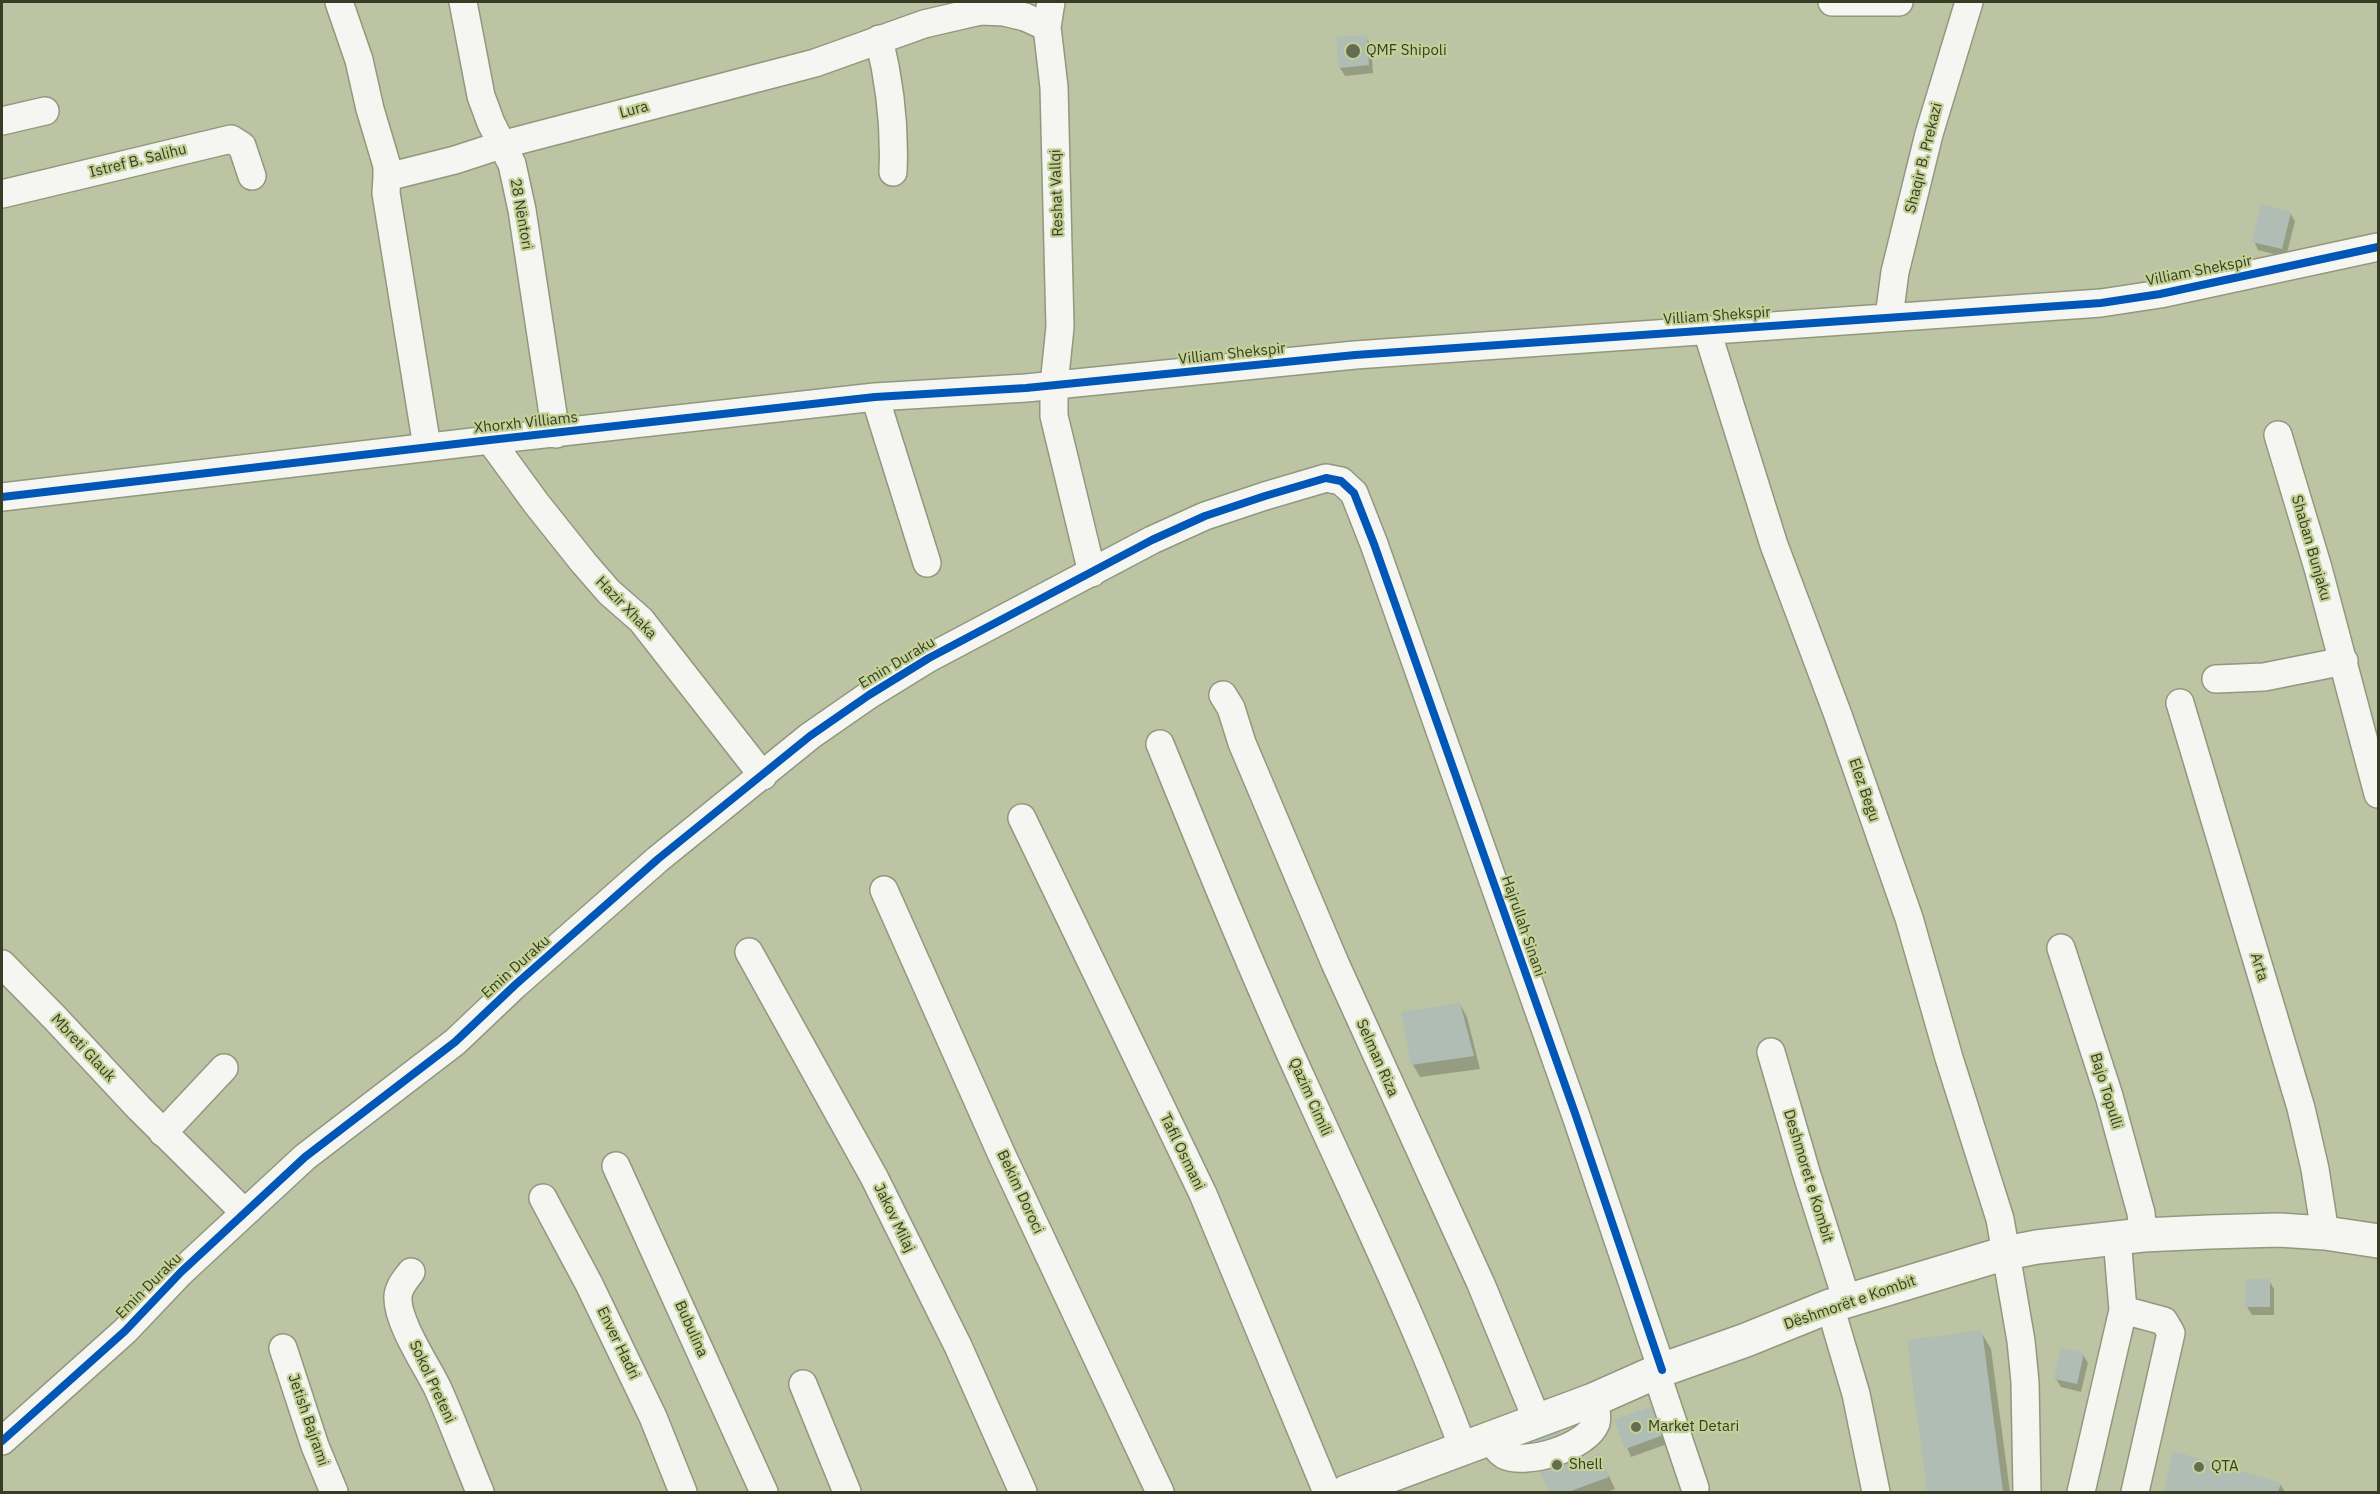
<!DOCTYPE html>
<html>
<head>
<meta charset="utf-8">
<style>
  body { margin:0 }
  #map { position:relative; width:2380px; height:1494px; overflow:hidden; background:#bcc4a3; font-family:"IBM Plex Sans",sans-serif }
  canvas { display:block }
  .frame { position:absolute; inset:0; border:3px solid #373c24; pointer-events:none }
</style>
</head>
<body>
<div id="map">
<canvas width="2380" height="1494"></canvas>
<div class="frame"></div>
</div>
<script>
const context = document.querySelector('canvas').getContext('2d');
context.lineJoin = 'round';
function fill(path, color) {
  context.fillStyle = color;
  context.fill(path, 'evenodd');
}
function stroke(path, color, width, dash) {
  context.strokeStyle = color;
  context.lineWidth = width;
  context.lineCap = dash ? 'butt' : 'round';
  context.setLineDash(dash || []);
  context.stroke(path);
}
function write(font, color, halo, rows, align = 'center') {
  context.font = font + ' "IBM Plex Sans",sans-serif';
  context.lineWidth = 4.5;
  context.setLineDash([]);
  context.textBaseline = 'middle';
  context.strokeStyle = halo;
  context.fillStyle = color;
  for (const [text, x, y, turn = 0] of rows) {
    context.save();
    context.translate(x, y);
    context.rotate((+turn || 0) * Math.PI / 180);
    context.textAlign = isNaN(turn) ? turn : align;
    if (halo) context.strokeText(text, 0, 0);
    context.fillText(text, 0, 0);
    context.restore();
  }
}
const shadow = new Path2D(`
  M 1366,37 L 1371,45 L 1373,73 L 1345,76 L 1340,68 Z
  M 2290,213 L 2295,221 L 2286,257 L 2258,250 L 2254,241 Z
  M 1460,1004 L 1467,1017 L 1480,1069 L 1420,1077 L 1413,1065 Z
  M 2269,1280 L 2274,1289 L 2274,1315 L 2252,1315 L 2247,1307 Z
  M 1981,1332 L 1991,1349 L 2010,1492 L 1929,1492 L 1909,1341 Z
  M 2083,1355 L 2088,1363 L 2081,1392 L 2061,1387 L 2056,1379 Z
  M 1657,1405 L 1673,1442 L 1631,1457 L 1616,1421 Z
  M 1527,1437 L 1564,1439 L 1575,1465 L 1599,1455 L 1615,1489 L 1607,1492 L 1551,1492 Z
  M 2175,1453 L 2280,1484 L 2285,1492 L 2166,1492 Z`);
const building = new Path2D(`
  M 1367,35 L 1369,65 L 1339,68 L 1336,37 Z
  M 2261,204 L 2291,212 L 2282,249 L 2252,242 Z
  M 1460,1003 L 1474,1056 L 1411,1065 L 1401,1012 Z
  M 2246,1279 L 2270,1279 L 2270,1307 L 2245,1307 Z
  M 1982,1330 L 2003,1492 L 1927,1492 L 1907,1340 Z
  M 2061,1348 L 2084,1353 L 2077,1384 L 2054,1379 Z
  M 1658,1404 L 1669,1433 L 1625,1449 L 1614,1420 Z
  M 1557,1425 L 1574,1464 L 1600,1453 L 1609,1477 L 1568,1492 L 1549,1492 L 1525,1436 Z
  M 2173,1451 L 2281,1483 L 2278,1492 L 2164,1492 Z`);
const minor = new Path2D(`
  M 339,2 L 359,60 L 370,109 L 387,166 L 387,177 L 455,160 L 501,145 L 815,63 L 924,24 L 967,14 L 981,11 L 1004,12 L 1025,17 L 1047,27
  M 463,2 L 481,96 L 491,123 L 512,164 L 522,210 L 556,434
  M 1051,2 L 1047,27 L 1054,87 L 1060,327 L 1054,385 L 1054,416 L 1092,573
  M 1832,2 L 1899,2
  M 879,39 C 890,83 895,127 893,172
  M 2,121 L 45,111
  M 387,177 L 386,193 L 427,447
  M 2,194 L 231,139 L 242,146 L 252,176
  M 1889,317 L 1895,272 L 1929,134 L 1969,2
  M 1707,331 L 1774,545 L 1838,715 L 1909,918 L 1949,1058 L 2000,1219 L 2021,1341 L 2025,1382 L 2027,1492
  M 875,397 L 927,563
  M 2278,435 L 2318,568 L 2378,794
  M 490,440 L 536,503 L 583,562 L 609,592 L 641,620 L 763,776
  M 2,497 L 490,440 L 875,397 L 1026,388 L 1355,355 L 2101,303 L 2160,294 L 2378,247
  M 2216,679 L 2264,677 L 2344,661
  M 1223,695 L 1231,708 L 1242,743 L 1335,963 L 1481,1284 L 1537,1420
  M 2180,703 L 2301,1108 L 2315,1169 L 2325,1233
  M 1160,744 C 1208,862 1256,980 1309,1095 C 1362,1212 1418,1327 1463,1448
  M 1022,818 L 1203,1194 L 1327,1492
  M 884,890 L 1001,1153 L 1160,1492
  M 2061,948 L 2109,1096 L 2141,1213 L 2143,1235
  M 749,952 L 874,1177 L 958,1346 L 1023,1492
  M 2,964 L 55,1018 L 139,1108 L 244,1212
  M 1771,1052 L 1806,1172 L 1847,1301
  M 163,1133 L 224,1068
  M 616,1166 L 764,1492
  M 543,1198 L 589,1284 L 653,1417 L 683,1492
  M 411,1272 C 406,1279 399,1286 398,1296 C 396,1321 427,1366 438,1389 C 453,1423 466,1458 480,1492
  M 1830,1306 L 1856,1394 L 1876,1492
  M 2123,1310 L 2164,1321 L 2171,1333 L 2135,1492
  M 283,1348 L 315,1446 L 334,1492
  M 1656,1372 L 1695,1488
  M 803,1384 L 847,1492
  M 1490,1437 C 1494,1444 1497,1451 1504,1455 C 1527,1466 1587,1447 1596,1423 C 1598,1415 1595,1407 1593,1400
  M 2,1441 L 125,1331 L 181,1272 L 305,1157 L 455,1042 L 515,985 L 658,859 L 810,736 L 869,695 L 929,658 L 1152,540 L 1205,516 L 1265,496 L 1326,478 L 1341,481 L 1354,493 L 1374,544 L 1576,1116 L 1662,1370
  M 2081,1492 L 2123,1310 L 2117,1238`);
const major = new Path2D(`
  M 1346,1492 L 1593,1400 L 1656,1372 L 1746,1340 L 1830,1306 L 2006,1253 L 2037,1247 L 2143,1235 L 2209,1232 L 2279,1230 L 2325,1233 L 2378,1241`);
const cycleway = new Path2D(`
  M 2,497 L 490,440 L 875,397 L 1026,388 L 1355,355 L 2101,303 L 2160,294 L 2378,247
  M 2,1441 L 125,1331 L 181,1272 L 305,1157 L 455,1042 L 515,985 L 658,859 L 810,736 L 869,695 L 929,658 L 1152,540 L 1205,516 L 1265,496 L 1326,478 L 1341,481 L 1354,493 L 1374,544 L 1576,1116 L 1662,1370`);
const markers = [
  [1353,51,8,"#666c50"],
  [1636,1427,6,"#666c50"],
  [1557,1465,6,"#666c50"],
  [2199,1467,6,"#666c50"]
];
const poiNames = [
  ["QMF Shipoli",1366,51],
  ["Market Detari",1648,1427],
  ["Shell",1569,1465],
  ["QTA",2211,1467]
];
const streetNames = [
  ["Lura",634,110,-15],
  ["Shaqir B. Prekazi",1924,158,-76],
  ["Istref B. Salihu",138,161,-14],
  ["Reshat Vallqi",1057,193,-92],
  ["28 Nëntori",521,214,80],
  ["Villiam Shekspir",2199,271,-11],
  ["Villiam Shekspir",1717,316,-4],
  ["Villiam Shekspir",1232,354,-6],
  ["Xhorxh Villiams",526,423,-6],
  ["Shaban Bunjaku",2311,548,74],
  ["Hazir Xhaka",626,608,46],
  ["Emin Duraku",897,663,-31],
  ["Elez Begu",1864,790,71],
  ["Hajrullah Sinani",1523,926,71],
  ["Emin Duraku",516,967,-42],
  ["Arta",2259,967,73],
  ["Mbreti Glauk",83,1048,47],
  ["Selman Riza",1377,1058,66],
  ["Bajo Topulli",2106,1091,73],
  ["Qazim Cimili",1310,1097,66],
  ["Tafil Osmani",1182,1152,64],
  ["Deshmoret e Kombit",1808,1176,73],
  ["Bekim Doroci",1020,1192,65],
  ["Jakov Milaj",894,1218,64],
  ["Emin Duraku",149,1286,-45],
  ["Dëshmorët e Kombit",1850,1303,-19],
  ["Bubulina",691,1329,66],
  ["Enver Hadri",618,1343,64],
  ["Sokol Preteni",432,1382,65],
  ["Jetish Bajrami",308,1420,71]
];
fill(shadow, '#0003');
fill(building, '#afbdb5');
stroke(minor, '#92977e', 30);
stroke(major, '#92977e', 36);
stroke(minor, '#f5f6f1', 27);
stroke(major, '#f5f6f1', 33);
stroke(cycleway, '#0057b8', 8);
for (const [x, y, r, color] of markers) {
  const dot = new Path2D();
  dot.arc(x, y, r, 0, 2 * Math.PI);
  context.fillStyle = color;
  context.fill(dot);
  stroke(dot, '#c3d196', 2);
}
write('15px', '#373c24', '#c3d196', poiNames, 'left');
write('15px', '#373c24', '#c3d196', streetNames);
</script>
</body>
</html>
